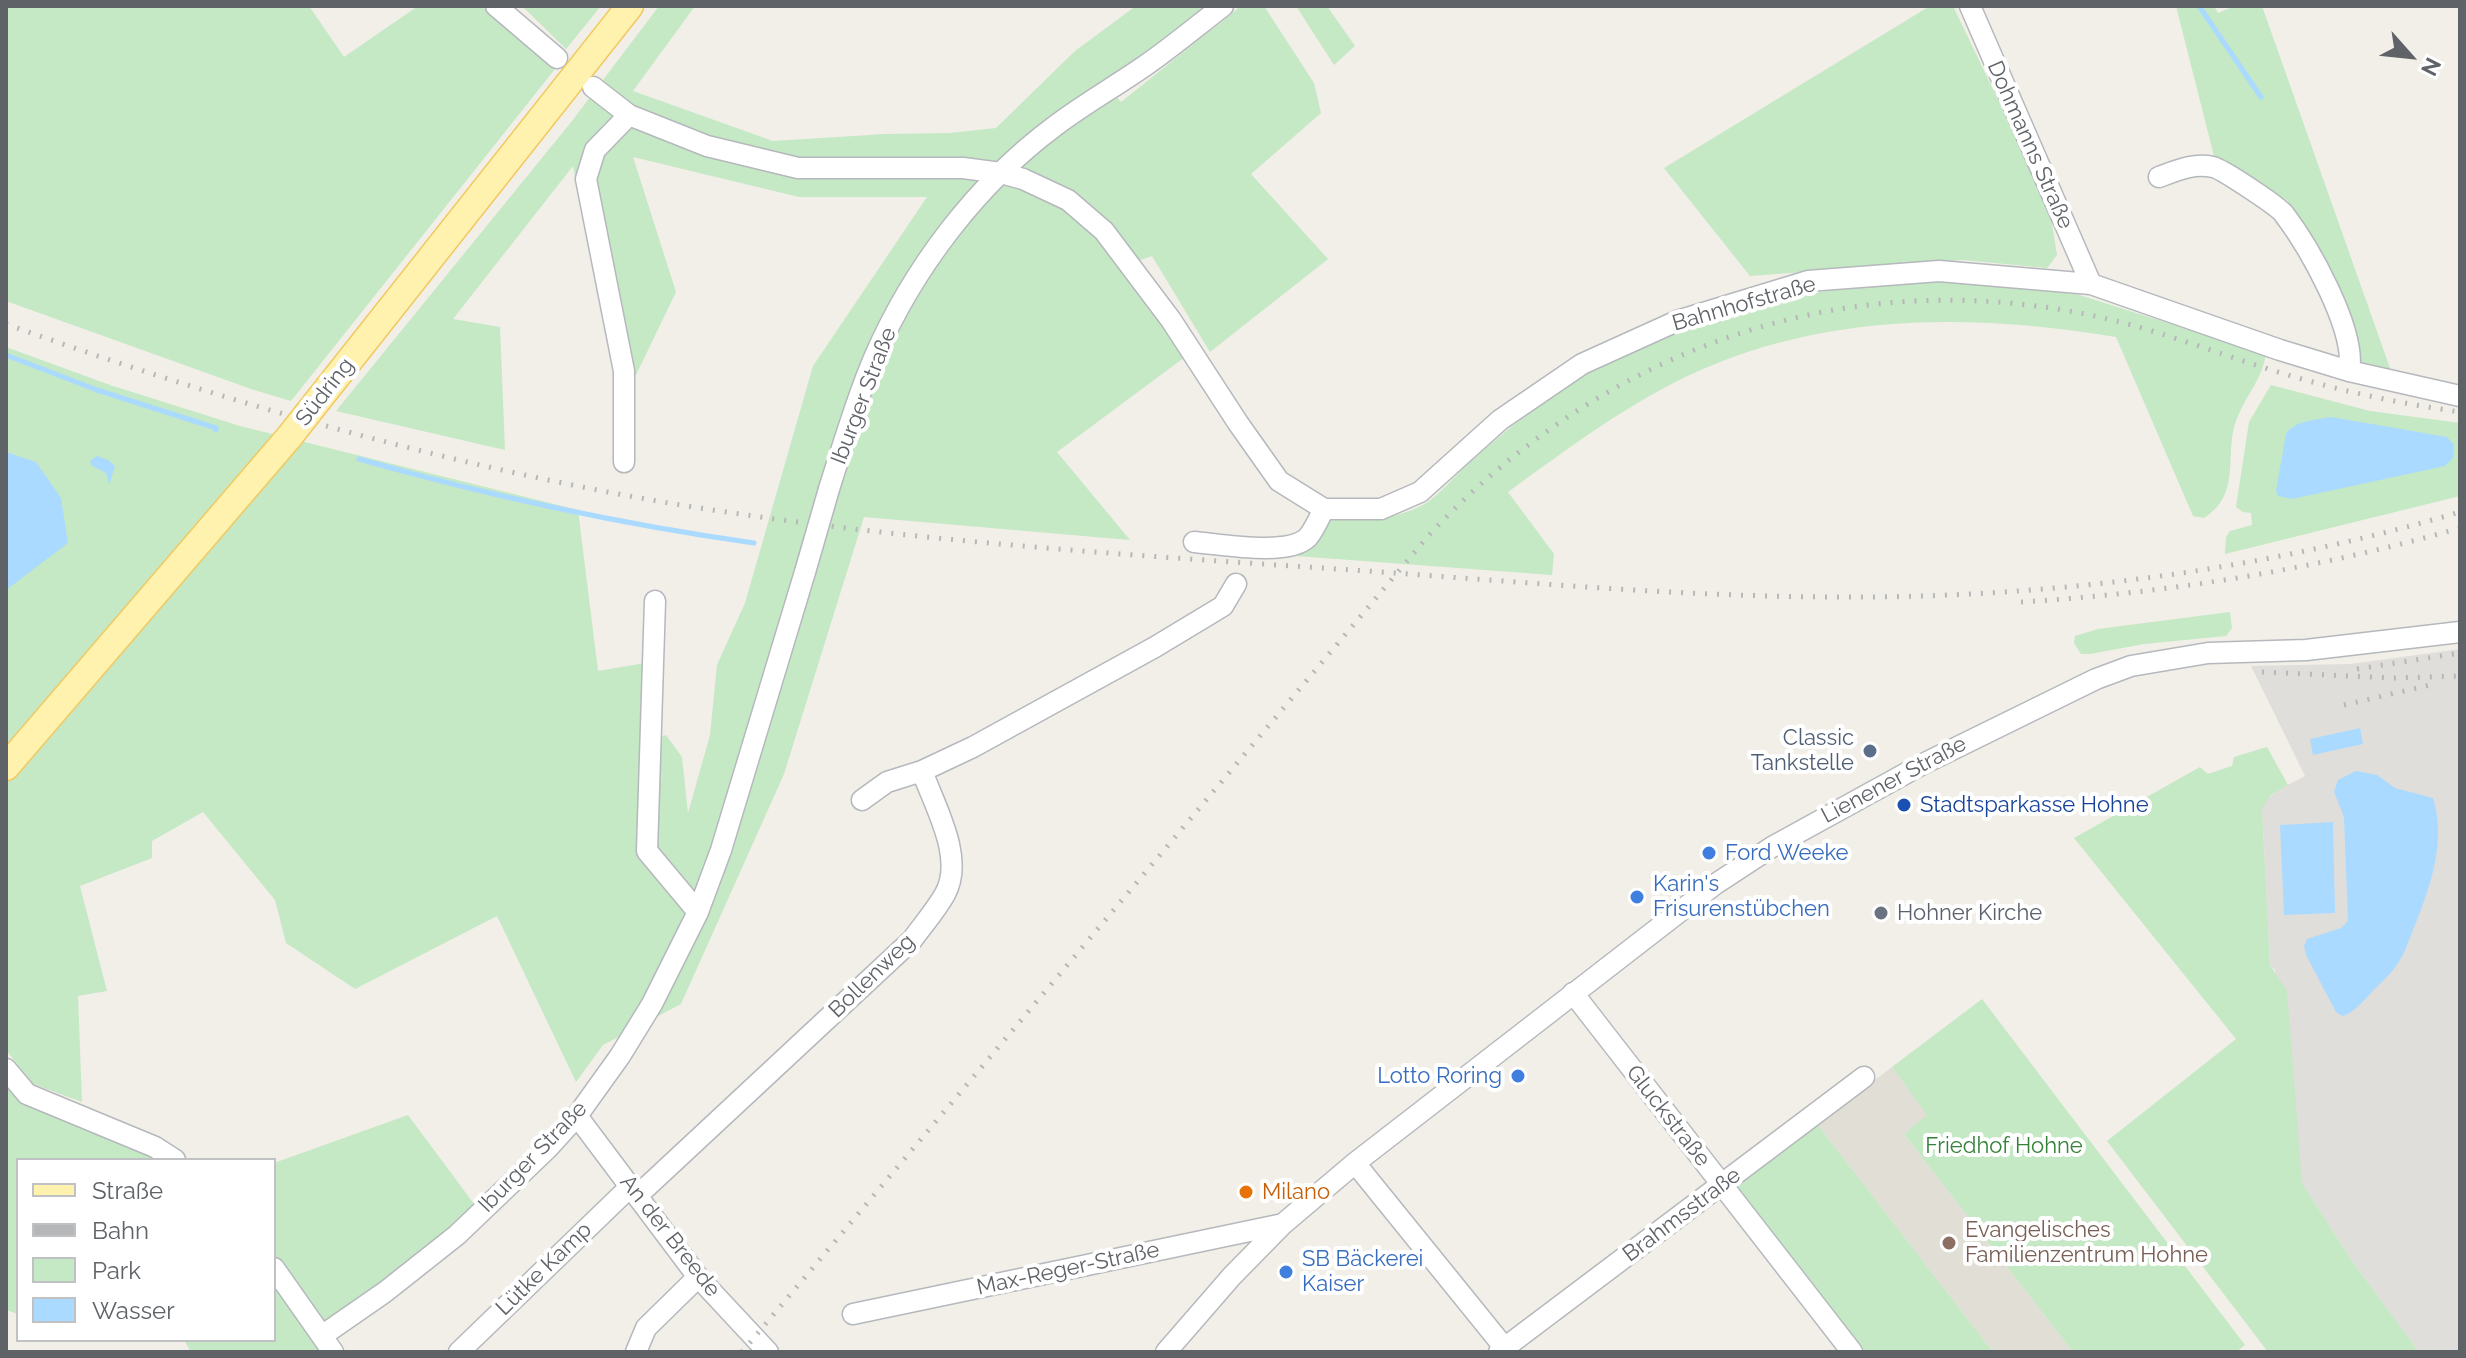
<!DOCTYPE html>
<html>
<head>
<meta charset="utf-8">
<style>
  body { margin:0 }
  #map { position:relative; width:2466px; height:1358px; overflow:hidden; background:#f1efe8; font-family:Raleway,sans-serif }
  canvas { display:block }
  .frame { position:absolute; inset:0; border:8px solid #5f6368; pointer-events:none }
  .legend { position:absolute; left:16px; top:1158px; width:260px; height:184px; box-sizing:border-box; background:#fff; border:2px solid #bfc1c3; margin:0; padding:10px 14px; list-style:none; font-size:24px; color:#5f6368 }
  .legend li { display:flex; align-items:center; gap:16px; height:40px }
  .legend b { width:40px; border:2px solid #bfc1c3 }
  .north { position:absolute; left:2370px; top:16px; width:80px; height:80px; -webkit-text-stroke:6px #fff; paint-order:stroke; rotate:117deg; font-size:22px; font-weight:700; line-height:32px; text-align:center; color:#5f6368 }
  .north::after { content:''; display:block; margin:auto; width:28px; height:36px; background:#5f6368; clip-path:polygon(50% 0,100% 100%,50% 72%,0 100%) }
</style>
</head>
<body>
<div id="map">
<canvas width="2466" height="1358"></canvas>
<div class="frame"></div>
<ul class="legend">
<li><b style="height:10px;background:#fff2af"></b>Straße</li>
<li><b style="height:10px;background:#b6b7b8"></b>Bahn</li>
<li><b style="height:22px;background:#c5e8c5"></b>Park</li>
<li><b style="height:22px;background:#aadaff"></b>Wasser</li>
</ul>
<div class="north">N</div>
</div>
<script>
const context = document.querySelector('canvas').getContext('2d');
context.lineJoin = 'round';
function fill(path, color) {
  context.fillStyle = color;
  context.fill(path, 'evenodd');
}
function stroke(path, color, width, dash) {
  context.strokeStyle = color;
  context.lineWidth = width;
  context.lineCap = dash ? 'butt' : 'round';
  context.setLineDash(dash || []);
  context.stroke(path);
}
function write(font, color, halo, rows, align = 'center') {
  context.font = font + ' Raleway,sans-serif';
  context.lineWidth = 8;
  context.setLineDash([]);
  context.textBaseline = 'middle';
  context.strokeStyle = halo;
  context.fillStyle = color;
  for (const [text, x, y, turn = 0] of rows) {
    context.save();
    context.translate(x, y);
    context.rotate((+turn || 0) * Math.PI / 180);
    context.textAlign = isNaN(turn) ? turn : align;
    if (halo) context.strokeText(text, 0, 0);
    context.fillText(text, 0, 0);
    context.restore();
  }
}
const industrial = new Path2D(`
  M 2460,649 L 2460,1352 L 2419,1352 L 2352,1261 L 2302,1183 L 2275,970 L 2270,965 L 2262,808 L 2265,801 L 2278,790 L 2305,776 L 2251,666 L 2351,664 Z`);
const education = new Path2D(`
  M 1892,1067 L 1928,1115 L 1904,1134 L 2073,1352 L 1993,1352 L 1817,1124 Z`);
const green = new Path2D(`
  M 6,6 L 309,6 L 344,57 L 418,6 L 481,6 L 555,69 L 291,401 L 251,389 L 6,301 Z
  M 522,6 L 601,6 L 566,49 Z
  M 659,6 L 695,6 L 633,91 L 773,141 L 886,134 L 950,133 L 996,128 L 1075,51 L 1136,6 L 1209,6 L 1105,85 L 1121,102 L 1241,6 L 1264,6 L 1314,83 L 1321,113 L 1251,174 L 1328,259 L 1210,352 L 1152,256 L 1118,268 L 1185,357 L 1057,452 L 1130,540 L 864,517 L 784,774 L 681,1004 L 603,1045 L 576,1082 L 497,916 L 355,989 L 286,943 L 275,900 L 203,812 L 152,841 L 152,858 L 80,886 L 107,991 L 78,996 L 82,1102 L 33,1084 L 6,1050 L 6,347 L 110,385 L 240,426 L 578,510 L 598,671 L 645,663 L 645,742 L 666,735 L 682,757 L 688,813 L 710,735 L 717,665 L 745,603 L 813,366 L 927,197 L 799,197 L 633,157 L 676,292 L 636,375 L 616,387 L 573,166 L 453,319 L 500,327 L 505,450 L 336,411 L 572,121 Z
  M 1296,6 L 1327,6 L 1355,46 L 1334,65 Z
  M 1930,6 L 1953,6 L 2049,206 L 2057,255 L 2047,268 L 1963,260 L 1750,276 L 1664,168 Z
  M 2176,6 L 2214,6 L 2218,13 L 2235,6 L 2262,6 L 2391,371 L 2361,364 L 2347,314 L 2330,275 L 2287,200 L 2215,160 Z
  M 1942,281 L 2076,294 L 2266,354 C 2261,381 2248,392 2238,416 C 2222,451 2244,493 2204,518 L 2193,516 L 2116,337 C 1977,314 1834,312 1703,369 C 1632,400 1570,447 1508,492 L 1554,554 L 1552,575 L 1296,556 L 1309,513 C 1346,524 1386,523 1421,506 C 1437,498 1453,478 1466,466 C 1491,443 1519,420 1546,400 C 1585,372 1631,351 1675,332 C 1759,295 1852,285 1942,281 Z
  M 2271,385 L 2370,411 L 2460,423 L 2460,496 L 2225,554 L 2226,537 L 2230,531 L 2252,525 L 2251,513 L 2243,512 L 2236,507 L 2249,422 Z
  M 2230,612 L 2232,628 L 2226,636 L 2144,644 L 2090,654 L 2081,654 L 2074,643 L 2075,636 L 2098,629 Z
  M 2267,747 L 2288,785 L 2271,795 L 2262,808 L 2270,965 L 2287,991 L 2302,1183 L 2352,1261 L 2419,1352 L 2268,1352 L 2107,1141 L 2236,1039 L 2074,838 L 2200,767 L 2208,774 L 2232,766 L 2234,757 Z
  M 1982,999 L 2245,1345 L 2236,1352 L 2073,1352 L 1904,1134 L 1927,1115 L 1892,1067 Z
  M 6,1081 L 163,1160 L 18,1160 L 18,1314 L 6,1310 Z
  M 408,1115 L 480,1212 L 322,1331 L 274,1265 L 274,1163 Z
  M 1817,1124 L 1993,1352 L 1863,1352 L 1734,1188 Z
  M 274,1277 L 328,1352 L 191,1352 L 184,1340 L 274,1340 Z`);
const water = new Path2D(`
  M 2331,417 L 2447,437 L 2454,445 L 2453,458 L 2445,466 L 2292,499 L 2278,496 L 2276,491 L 2286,434 C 2295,420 2316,420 2331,417 Z
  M 6,452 L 36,462 L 61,498 L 68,543 L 6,590 Z
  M 97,456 L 108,460 L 115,466 L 109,485 L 106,473 L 91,465 L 90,461 Z
  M 2360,728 L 2363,744 L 2313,755 L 2310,739 Z
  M 2356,771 L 2377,775 L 2395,788 L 2433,798 C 2448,845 2427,895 2410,938 C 2406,947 2403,957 2396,966 C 2389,976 2379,984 2371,993 C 2362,1002 2354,1013 2342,1016 L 2336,1012 L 2306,955 L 2304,946 L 2307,939 L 2341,928 L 2348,921 L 2344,817 L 2334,792 L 2338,780 Z
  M 2333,822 L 2335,913 L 2284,915 L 2280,825 Z`);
const stream = new Path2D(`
  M 2199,6 L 2261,97
  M 6,355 L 97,390 L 216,428 L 216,430
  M 359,459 C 489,496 620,524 754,543`);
const minor = new Path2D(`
  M 496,6 L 557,58
  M 1970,6 L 2091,284
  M 593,87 L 629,115 L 707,146 L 798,168 L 963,168 L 1001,173 L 1023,179 L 1068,200 L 1104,231 L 1171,320 L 1238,423 L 1279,481 L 1324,509 L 1381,509 L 1420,492 L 1500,420 L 1582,364 L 1677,321 L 1808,281 L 1939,271 L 2091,284 L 2280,350 L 2349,371 L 2460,396
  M 2159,177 C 2178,170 2193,163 2213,167 C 2222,169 2278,206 2284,214 C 2309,247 2357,331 2349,371
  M 624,462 L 624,371 L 586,179 L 595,150 L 629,115
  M 829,489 C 843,445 856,400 874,358 C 913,268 977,184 1055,126 C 1084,104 1116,86 1146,65 C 1172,47 1197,26 1223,6
  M 1194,542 C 1220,544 1289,557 1308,537 C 1314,530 1319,518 1324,509
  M 655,601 L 647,851 L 698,912
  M 862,800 L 887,782 L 922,771
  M 1573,993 L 1852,1352
  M 6,1069 L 27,1094 L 155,1147 L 175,1160
  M 577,1116 L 698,1277 L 768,1352
  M 1355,1163 L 1508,1352
  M 637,1196 L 912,940 C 923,925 936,910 945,894 C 965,858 935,807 922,771 L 973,747 L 1155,647 L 1223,606 L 1236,584
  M 274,1268 L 333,1352
  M 853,1314 L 1283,1224
  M 323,1335 L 385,1292 L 457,1235 L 548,1148 L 577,1116 L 620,1056 L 652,1004 L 698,912 L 721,850 L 805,572
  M 459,1352 L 630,1187
  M 636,1352 L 646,1328 L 698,1277
  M 1166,1352 L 1232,1276 L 1283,1224 L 1355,1163 L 1714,885 L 1772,847 L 1921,765 L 2096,679 L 2131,666 L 2208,653 L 2306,650 L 2460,632
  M 1499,1352 L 1864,1077`);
const major = new Path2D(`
  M 308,413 L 630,6
  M 6,767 L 290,436`);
const rail = new Path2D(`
  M 6,324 C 218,400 435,462 657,501 C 892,541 1130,555 1367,571 C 1521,582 1675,596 1829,597 C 2041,599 2257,572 2460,512
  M 2021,602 C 2169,593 2318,569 2460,528
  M 2357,669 L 2460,653
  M 2262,672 L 2393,678 L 2460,676
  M 2344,705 L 2430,685
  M 742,1352 L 1429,535 C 1607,344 1859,257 2116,321 C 2176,336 2235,360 2295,377 C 2349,393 2404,404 2460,412`);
const minorBridge = new Path2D(`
  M 805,572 L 829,489`);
const majorBridge = new Path2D(`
  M 290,436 L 308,413`);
const markers = [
  [1870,751,8,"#5c6f8a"],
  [1904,805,8,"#1a4fb4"],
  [1709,853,8,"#3f7fe0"],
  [1637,897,8,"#3f7fe0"],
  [1881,913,8,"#6b7280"],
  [1518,1076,8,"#3f7fe0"],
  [1246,1192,8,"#e8710a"],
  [1949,1243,8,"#8d6e63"],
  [1286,1272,8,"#3f7fe0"]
];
const streetNames = [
  ["Dohmanns Straße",2030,145,66],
  ["Bahnhofstraße",1744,304,-16],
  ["Südring",325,392,-52],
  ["Iburger Straße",864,396,-69],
  ["Lienener Straße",1894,780,-28],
  ["Bollenweg",872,976,-44],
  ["Gluckstraße",1668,1116,52],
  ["Iburger Straße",533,1157,-46],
  ["Brahmsstraße",1682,1215,-37],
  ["An der Breede",670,1236,52],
  ["Lütke Kamp",544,1269,-44],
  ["Max-Reger-Straße",1068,1269,-12]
];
const serviceNames = [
  ["Classic",1854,738],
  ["Tankstelle",1854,763]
];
const transitNames = [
  ["Stadtsparkasse Hohne",1920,805]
];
const shopNames = [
  ["Ford Weeke",1725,853],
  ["Karin's",1653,884],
  ["Frisurenstübchen",1653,909],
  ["Lotto Roring",1502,1076,"right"],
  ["SB Bäckerei",1302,1259],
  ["Kaiser",1302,1284]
];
const worshipNames = [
  ["Hohner Kirche",1897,913]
];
const parkNames = [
  ["Friedhof Hohne",2004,1146]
];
const foodNames = [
  ["Milano",1262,1192]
];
const educationNames = [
  ["Evangelisches",1965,1230],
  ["Familienzentrum Hohne",1965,1255]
];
fill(industrial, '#e0deda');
fill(education, '#e1ded6');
fill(green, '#c5e8c5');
fill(water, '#aadaff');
stroke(stream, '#aadaff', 5);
stroke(minor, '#b5b8bc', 23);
stroke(major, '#f2c960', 29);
stroke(minor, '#fff', 20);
stroke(major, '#fff2af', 26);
stroke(rail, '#b6b7b8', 5, [2, 10]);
stroke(minorBridge, '#b5b8bc', 23, []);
stroke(majorBridge, '#f2c960', 29, []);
stroke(minorBridge, '#fff', 20);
stroke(majorBridge, '#fff2af', 26);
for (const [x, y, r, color] of markers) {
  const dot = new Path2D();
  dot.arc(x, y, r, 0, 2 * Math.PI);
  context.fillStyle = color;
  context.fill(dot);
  stroke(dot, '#fff', 3);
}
write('22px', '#5f6368', '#fff', streetNames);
write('22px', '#4e5e75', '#fff', serviceNames, 'right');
write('22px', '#164399', '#fff', transitNames, 'left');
write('22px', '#366cbe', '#fff', shopNames, 'left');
write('22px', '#5b616d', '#fff', worshipNames, 'left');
write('22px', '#348238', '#fff', parkNames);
write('22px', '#c56008', '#fff', foodNames, 'left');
write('22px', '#785e54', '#fff', educationNames, 'left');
</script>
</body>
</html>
